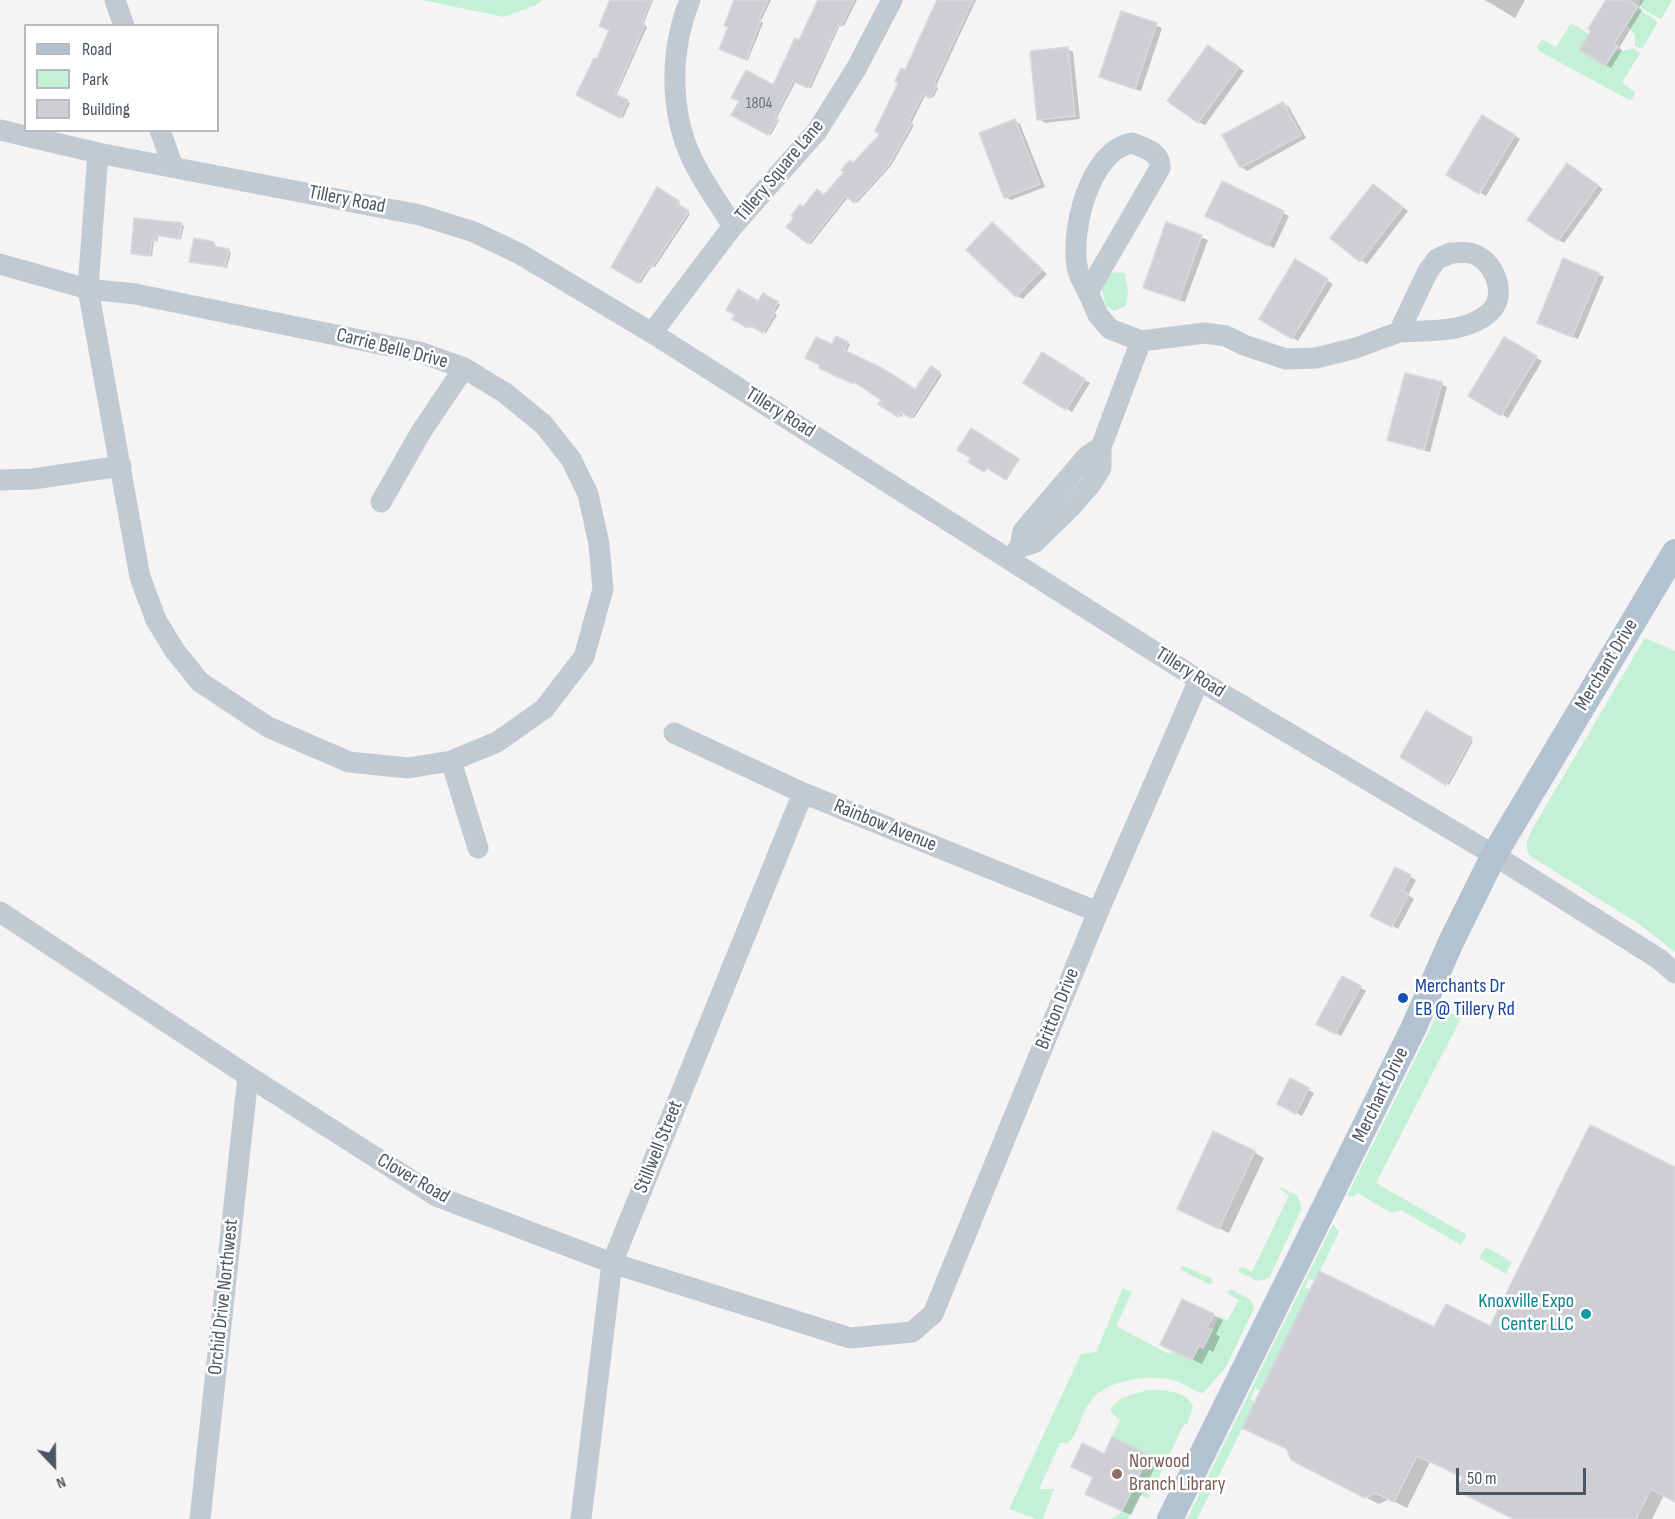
<!DOCTYPE html>
<html>
<head>
<meta charset="utf-8">
<style>
  body { margin:0 }
  #map { position:relative; width:1675px; height:1519px; overflow:hidden; background:#f5f3f3; font-family:"Sofia Sans Condensed",sans-serif }
  canvas { display:block }
  .legend { position:absolute; left:24px; top:24px; width:195px; height:108px; box-sizing:border-box; background:#fff; border:2px solid #b7bbc0; margin:0; padding:8px 10px; list-style:none; font-size:18px; color:#4a5661 }
  .legend li { display:flex; align-items:center; gap:12px; height:30px }
  .legend b { width:30px; border:2px solid #b7bbc0 }
  .north { position:absolute; left:24px; top:1435px; width:60px; height:60px; -webkit-text-stroke:4px #fff; paint-order:stroke; rotate:158deg; font-size:16px; font-weight:700; line-height:24px; text-align:center; color:#4a5661 }
  .north::after { content:''; display:block; margin:auto; width:21px; height:27px; background:#4a5661; clip-path:polygon(50% 0,100% 100%,50% 72%,0 100%) }
  .scale { position:absolute; left:1456px; top:1468px; width:130px; height:27px; box-sizing:border-box; border:3px solid #4a5661; border-top:0; padding-left:8px; font-size:18px; line-height:21px; white-space:nowrap; color:#4a5661; -webkit-text-stroke:4px #fff; paint-order:stroke }
</style>
</head>
<body>
<div id="map">
<canvas width="1675" height="1519"></canvas>
<ul class="legend">
<li><b style="height:8px;background:#b3c2d1"></b>Road</li>
<li><b style="height:16px;background:#c3f1d5"></b>Park</li>
<li><b style="height:16px;background:#cdcfd5"></b>Building</li>
</ul>
<div class="north">N</div>
<div class="scale">50 m</div>
</div>
<script>
const context = document.querySelector('canvas').getContext('2d');
context.lineJoin = 'round';
function fill(path, color) {
  context.fillStyle = color;
  context.fill(path, 'evenodd');
}
function stroke(path, color, width, dash) {
  context.strokeStyle = color;
  context.lineWidth = width;
  context.lineCap = dash ? 'butt' : 'round';
  context.setLineDash(dash || []);
  context.stroke(path);
}
function write(font, color, halo, rows, align = 'center') {
  context.font = font + ' "Sofia Sans Condensed",sans-serif';
  context.lineWidth = 5;
  context.setLineDash([]);
  context.textBaseline = 'middle';
  context.strokeStyle = halo;
  context.fillStyle = color;
  for (const [text, x, y, turn = 0] of rows) {
    context.save();
    context.translate(x, y);
    context.rotate((+turn || 0) * Math.PI / 180);
    context.textAlign = isNaN(turn) ? turn : align;
    if (halo) context.strokeText(text, 0, 0);
    context.fillText(text, 0, 0);
    context.restore();
  }
}
const green = new Path2D(`
  M 422,0 L 543,0 L 536,5 L 504,17 Z
  M 1641,0 L 1672,0 L 1661,19 L 1644,10 L 1639,3 Z
  M 1638,9 L 1656,20 L 1657,23 L 1642,49 L 1635,46 L 1635,35 L 1628,26 Z
  M 1571,23 L 1589,34 L 1579,50 L 1604,66 L 1617,50 L 1624,51 L 1632,48 L 1640,53 L 1622,83 L 1635,92 L 1633,99 L 1629,100 L 1539,51 L 1537,47 L 1542,39 L 1556,47 Z
  M 1115,272 L 1125,273 L 1128,291 L 1126,306 L 1114,311 L 1106,306 L 1100,281 L 1104,276 Z
  M 1645,638 L 1675,651 L 1675,952 L 1639,924 L 1530,856 C 1523,845 1529,836 1534,826 Z
  M 1441,1007 L 1461,1018 L 1376,1183 L 1467,1235 L 1461,1245 L 1401,1210 L 1391,1213 L 1358,1193 L 1353,1197 L 1347,1196 Z
  M 1280,1187 L 1297,1195 L 1302,1208 L 1269,1278 L 1258,1281 L 1239,1272 L 1239,1269 L 1242,1267 L 1252,1272 L 1289,1195 L 1280,1189 Z
  M 1333,1224 L 1339,1232 L 1315,1281 L 1309,1279 L 1305,1287 L 1310,1290 L 1261,1391 L 1255,1388 L 1250,1399 L 1255,1402 C 1236,1441 1217,1480 1197,1519 L 1187,1519 Z
  M 1486,1247 L 1512,1262 L 1506,1274 L 1479,1258 Z
  M 1184,1266 L 1211,1278 L 1213,1283 L 1209,1284 L 1181,1270 L 1181,1267 Z
  M 1123,1288 L 1132,1292 L 1116,1326 L 1169,1354 L 1172,1351 L 1192,1360 L 1199,1346 L 1204,1348 L 1219,1316 L 1227,1321 L 1239,1300 L 1228,1294 L 1229,1290 L 1233,1290 L 1251,1300 L 1254,1308 L 1226,1367 L 1206,1390 L 1203,1393 C 1193,1392 1184,1382 1173,1380 C 1148,1374 1105,1380 1090,1402 C 1081,1414 1079,1429 1071,1440 L 1068,1443 L 1060,1443 L 1039,1489 L 1054,1489 L 1043,1519 L 1036,1519 L 1009,1509 L 1081,1354 L 1096,1352 Z
  M 1147,1390 C 1163,1390 1187,1390 1193,1407 L 1187,1425 L 1184,1424 L 1154,1487 L 1137,1479 L 1149,1455 L 1112,1437 L 1120,1420 L 1111,1413 L 1111,1407 L 1122,1398 Z
  M 1133,1488 L 1150,1495 L 1148,1498 L 1140,1495 L 1128,1519 L 1111,1519 L 1120,1514 Z`);
const shadow = new Path2D(`
  M 618,0 L 653,0 L 643,25 L 647,27 L 616,96 L 630,103 L 623,118 L 578,95 L 597,61 L 611,30 Z
  M 738,0 L 771,0 L 761,21 L 763,23 L 748,60 L 723,50 Z
  M 820,0 L 857,0 L 844,26 L 840,25 L 811,88 L 796,81 L 776,119 L 779,120 L 771,135 L 733,115 L 774,87 L 800,42 Z
  M 940,0 L 976,0 L 936,86 L 938,88 L 933,98 L 926,94 L 911,124 L 914,125 L 891,166 L 857,203 L 849,196 L 811,244 L 809,243 L 803,208 L 825,197 L 882,134 L 905,72 Z
  M 1485,0 L 1525,0 L 1515,18 Z
  M 1608,0 L 1644,0 L 1639,8 L 1642,10 L 1619,48 L 1622,50 L 1611,68 L 1581,50 Z
  M 1122,13 L 1162,28 L 1141,91 L 1106,79 Z
  M 1067,49 L 1073,52 L 1080,119 L 1045,123 L 1039,119 Z
  M 1214,50 L 1244,71 L 1205,125 L 1199,122 Z
  M 1283,103 L 1289,107 L 1306,138 L 1247,171 L 1241,167 Z
  M 1483,117 L 1520,139 L 1486,196 L 1449,174 Z
  M 1014,121 L 1020,124 L 1045,187 L 1011,200 L 1005,197 Z
  M 1573,168 L 1603,189 L 1564,243 L 1559,240 Z
  M 1222,183 L 1289,216 L 1274,248 L 1213,218 Z
  M 657,189 L 680,203 L 678,206 L 690,214 L 655,267 L 652,266 L 641,283 L 613,266 Z
  M 1379,189 L 1408,211 L 1367,264 L 1361,260 Z
  M 135,220 L 182,225 L 184,226 L 181,239 L 158,235 L 158,241 L 154,241 L 152,256 L 135,254 Z
  M 992,224 L 1047,274 L 1023,299 L 1017,296 Z
  M 1167,224 L 1208,240 L 1185,302 L 1151,291 Z
  M 214,244 L 216,245 L 216,248 L 231,252 L 227,268 L 193,262 Z
  M 1296,261 L 1333,284 L 1298,341 L 1261,318 Z
  M 1598,274 L 1604,277 L 1578,339 L 1544,325 Z
  M 764,295 L 780,305 L 775,313 L 777,315 L 766,333 L 752,325 L 750,328 L 734,319 L 759,303 Z
  M 1505,339 L 1542,361 L 1508,418 L 1470,395 Z
  M 848,343 L 850,344 L 846,353 L 915,391 L 932,368 L 942,375 L 914,418 L 904,412 L 901,417 L 880,404 L 883,399 L 856,382 L 856,384 L 823,368 L 833,346 Z
  M 1043,354 L 1090,383 L 1072,412 L 1025,383 Z
  M 1441,384 L 1447,387 L 1430,452 L 1395,443 L 1389,439 Z
  M 1427,713 L 1473,741 L 1449,785 L 1402,756 Z
  M 1396,869 L 1416,880 L 1408,895 L 1414,899 L 1398,929 L 1372,915 Z
  M 1343,978 L 1366,991 L 1341,1036 L 1318,1023 Z
  M 1291,1080 L 1314,1093 L 1302,1116 L 1279,1103 Z
  M 1254,1152 L 1264,1158 L 1229,1233 L 1188,1214 Z
  M 1675,1169 L 1675,1501 L 1664,1495 L 1652,1519 L 1515,1519 L 1464,1477 L 1430,1462 L 1407,1508 L 1389,1499 L 1379,1504 L 1305,1467 L 1435,1329 L 1491,1328 Z
  M 1213,1315 L 1223,1320 L 1216,1334 L 1220,1337 L 1213,1352 L 1209,1350 L 1202,1364 L 1171,1350 Z
  M 1113,1439 L 1158,1461 L 1131,1515 L 1097,1499 L 1095,1478 Z`);
const building = new Path2D(`
  M 610,0 L 651,0 L 642,22 L 645,24 L 615,94 L 628,100 L 620,118 L 576,95 L 594,58 L 597,59 L 609,30 L 599,26 Z
  M 734,0 L 768,0 L 759,19 L 761,20 L 746,60 L 719,49 L 728,27 L 724,26 Z
  M 818,0 L 854,0 L 841,26 L 838,25 L 808,88 L 793,81 L 775,116 L 778,118 L 768,135 L 731,115 L 739,101 L 731,98 L 746,70 L 773,85 L 795,38 L 799,40 Z
  M 937,0 L 973,0 L 934,84 L 937,85 L 930,98 L 923,94 L 909,121 L 912,123 L 889,165 L 854,203 L 846,196 L 808,244 L 786,227 L 794,218 L 791,216 L 800,204 L 803,207 L 817,189 L 824,195 L 844,172 L 841,170 L 850,160 L 853,163 L 880,134 L 875,131 L 898,83 L 895,81 L 901,68 L 905,70 Z
  M 1606,0 L 1628,0 L 1638,6 L 1614,44 L 1618,46 L 1605,66 L 1579,50 L 1591,31 L 1588,29 Z
  M 1121,11 L 1157,23 L 1135,89 L 1099,77 Z
  M 1208,45 L 1239,67 L 1198,123 L 1167,101 Z
  M 1068,47 L 1075,116 L 1037,120 L 1030,51 Z
  M 1283,102 L 1301,135 L 1240,168 L 1222,135 Z
  M 1482,115 L 1515,135 L 1479,194 L 1446,175 Z
  M 1015,119 L 1040,184 L 1004,198 L 979,133 Z
  M 1567,163 L 1598,185 L 1558,241 L 1527,220 Z
  M 1222,181 L 1284,211 L 1268,246 L 1205,216 Z
  M 1373,184 L 1403,207 L 1360,262 L 1330,238 Z
  M 657,187 L 679,201 L 677,204 L 689,211 L 652,267 L 649,266 L 638,283 L 611,267 Z
  M 134,218 L 182,223 L 179,239 L 156,235 L 156,241 L 152,240 L 150,256 L 131,254 Z
  M 992,222 L 1042,269 L 1016,297 L 966,250 Z
  M 1166,222 L 1202,235 L 1179,300 L 1143,288 Z
  M 194,238 L 214,242 L 214,246 L 229,249 L 225,267 L 189,262 Z
  M 1563,258 L 1599,273 L 1572,337 L 1537,323 Z
  M 1295,259 L 1328,279 L 1292,339 L 1259,319 Z
  M 738,289 L 758,301 L 763,293 L 778,302 L 773,311 L 775,312 L 763,333 L 749,325 L 747,328 L 732,319 L 735,315 L 726,310 Z
  M 836,336 L 848,342 L 844,350 L 882,368 L 915,389 L 931,366 L 940,372 L 911,418 L 901,412 L 898,417 L 878,404 L 881,400 L 854,382 L 853,384 L 819,368 L 820,365 L 805,358 L 816,337 L 832,344 Z
  M 1504,337 L 1537,356 L 1501,416 L 1468,396 Z
  M 1042,352 L 1085,379 L 1066,410 L 1023,383 Z
  M 1405,373 L 1442,382 L 1424,450 L 1387,440 Z
  M 971,428 L 1019,459 L 1006,480 L 987,468 L 984,472 L 968,462 L 971,458 L 957,450 Z
  M 1426,711 L 1472,738 L 1446,785 L 1400,757 Z
  M 1395,867 L 1411,875 L 1403,891 L 1409,894 L 1392,927 L 1370,916 Z
  M 1342,976 L 1361,986 L 1335,1034 L 1316,1024 Z
  M 1290,1078 L 1309,1088 L 1296,1114 L 1277,1104 Z
  M 1590,1125 L 1675,1167 L 1675,1502 L 1651,1489 L 1636,1519 L 1514,1519 L 1456,1490 L 1463,1477 L 1417,1456 L 1394,1502 L 1375,1493 L 1365,1498 L 1291,1460 L 1287,1449 L 1242,1428 L 1319,1271 L 1434,1327 L 1446,1304 L 1490,1326 Z
  M 1213,1131 L 1255,1151 L 1219,1229 L 1177,1209 Z
  M 1182,1299 L 1214,1314 L 1207,1328 L 1212,1330 L 1203,1348 L 1199,1346 L 1192,1360 L 1160,1345 Z
  M 1112,1437 L 1149,1455 L 1122,1511 L 1085,1494 L 1093,1477 L 1071,1467 L 1082,1443 L 1104,1454 Z`);
const minor = new Path2D(`
  M 115,0 L 124,26
  M 690,0 C 670,49 669,110 692,159 C 703,182 719,204 733,226
  M 0,130 L 98,153 L 420,215 L 474,232 L 520,254 L 652,333 L 1199,680 L 1494,855 L 1659,959 L 1675,973
  M 160,130 L 173,167
  M 1132,143 C 1145,148 1161,152 1160,168 L 1088,292 C 1085,286 1080,278 1078,271 C 1069,234 1089,150 1132,143 Z
  M 1451,253 C 1457,253 1464,252 1470,253 C 1493,258 1509,294 1490,312 C 1466,334 1429,330 1399,332 L 1428,271 L 1437,259 Z
  M 0,264 L 88,289 L 135,294 L 419,352 L 464,368 L 505,393 L 543,424 L 571,459 L 588,494 L 599,544 L 603,589 L 584,657 L 544,709 L 497,742 L 451,761 L 408,768 L 349,762 L 268,727 L 200,682 L 175,651 L 156,620 L 140,577 L 88,289 L 98,153
  M 1088,292 L 1098,315 L 1110,329 L 1141,341 L 1205,333 L 1226,336 L 1244,345 L 1286,359 L 1316,358 L 1356,348 L 1399,332
  M 652,333 L 733,226 L 817,131 L 856,69 L 892,0
  M 0,480 L 33,479 L 121,466
  M 381,502 L 421,432 L 464,368
  M 1020,547 L 1023,531 L 1087,456 L 1101,447
  M 1010,558 L 1020,547 L 1034,543 L 1072,506 L 1091,484 L 1101,468 L 1101,447 L 1141,341
  M 674,733 L 803,793 L 1098,912
  M 451,761 L 478,848
  M 0,912 L 248,1076 L 436,1196 L 612,1263 L 850,1338 L 912,1332 L 933,1314 L 1098,912 L 1199,680
  M 200,1519 L 248,1076
  M 581,1519 L 612,1263 L 803,793`);
const major = new Path2D(`
  M 1170,1519 L 1413,1029 L 1451,942 L 1494,855 L 1675,552`);
const markers = [
  [1403,998,6,"#1a4fb4"],
  [1586,1314,6,"#0f9aa8"],
  [1117,1474,6,"#8d6e63"]
];
const numberNames = [
  ["1804",759,104]
];
const streetNames = [
  ["Tillery Square Lane",780,171,-50],
  ["Tillery Road",347,200,11],
  ["Carrie Belle Drive",392,349,14],
  ["Tillery Road",780,413,32],
  ["Merchant Drive",1607,665,-59],
  ["Tillery Road",1190,673,32],
  ["Rainbow Avenue",885,826,22],
  ["Britton Drive",1058,1009,-68],
  ["Merchant Drive",1381,1095,-64],
  ["Stillwell Street",659,1147,-68],
  ["Clover Road",413,1179,30],
  ["Orchid Drive Northwest",224,1297,-84]
];
const transitNames = [
  ["Merchants Dr",1415,987],
  ["EB @ Tillery Rd",1415,1010]
];
const cultureNames = [
  ["Knoxville Expo",1574,1302],
  ["Center LLC",1574,1325]
];
const educationNames = [
  ["Norwood",1129,1462],
  ["Branch Library",1129,1485]
];
fill(green, '#c3f1d5');
fill(shadow, '#0003');
fill(building, '#cdcfd5');
stroke(building, '#d7d9de', 1.5);
stroke(minor, '#c1cad2', 21);
stroke(major, '#b3c2d1', 26);
for (const [x, y, r, color] of markers) {
  const dot = new Path2D();
  dot.arc(x, y, r, 0, 2 * Math.PI);
  context.fillStyle = color;
  context.fill(dot);
  stroke(dot, '#fff', 2);
}
write('16px', '#6b747e', null, numberNames);
write('20px', '#4a5661', '#fff', streetNames);
write('20px', '#164399', '#fff', transitNames, 'left');
write('20px', '#0d838f', '#fff', cultureNames, 'right');
write('20px', '#785e54', '#fff', educationNames, 'left');
</script>
</body>
</html>
